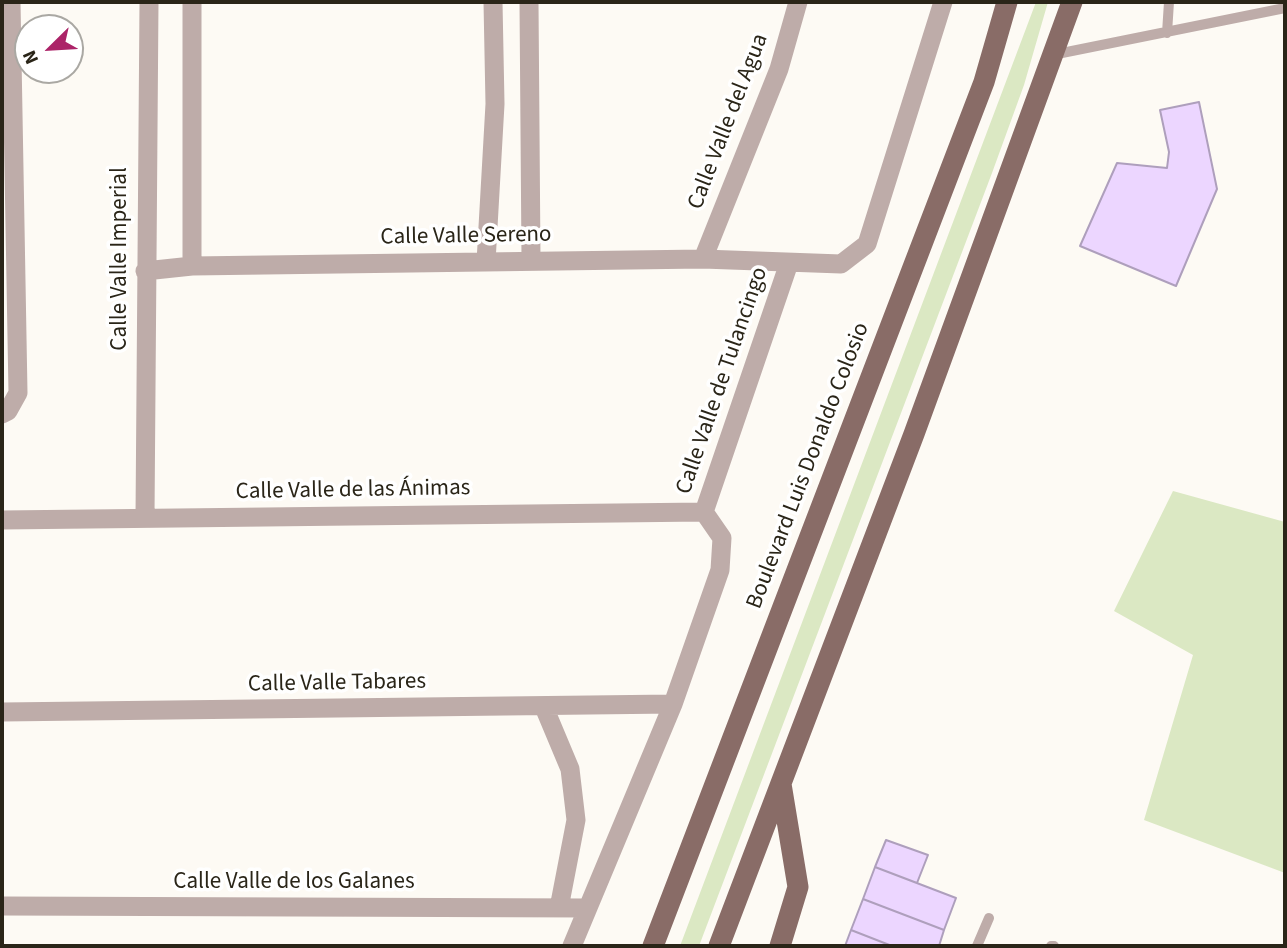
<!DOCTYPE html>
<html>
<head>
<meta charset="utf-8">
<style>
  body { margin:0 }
  #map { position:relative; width:1287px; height:948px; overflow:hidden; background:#fdfaf4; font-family:"Source Sans 3",sans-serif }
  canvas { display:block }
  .frame { position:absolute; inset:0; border:4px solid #2a2518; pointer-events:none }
  .north { position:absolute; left:14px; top:14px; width:70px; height:70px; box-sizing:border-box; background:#fff; border:2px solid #aaa8a3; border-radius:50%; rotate:246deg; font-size:19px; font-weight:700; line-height:28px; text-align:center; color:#2a2518 }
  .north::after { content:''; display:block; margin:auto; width:24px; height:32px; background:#ac2368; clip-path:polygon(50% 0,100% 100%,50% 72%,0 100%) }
</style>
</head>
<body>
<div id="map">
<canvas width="1287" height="948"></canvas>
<div class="frame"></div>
<div class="north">N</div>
</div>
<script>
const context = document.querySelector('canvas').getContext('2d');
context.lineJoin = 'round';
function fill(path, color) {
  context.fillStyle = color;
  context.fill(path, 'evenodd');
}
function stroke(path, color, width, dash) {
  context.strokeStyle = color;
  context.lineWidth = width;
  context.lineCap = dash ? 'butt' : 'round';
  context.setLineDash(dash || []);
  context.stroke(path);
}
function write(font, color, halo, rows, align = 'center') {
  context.font = font + ' "Source Sans 3",sans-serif';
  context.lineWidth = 7;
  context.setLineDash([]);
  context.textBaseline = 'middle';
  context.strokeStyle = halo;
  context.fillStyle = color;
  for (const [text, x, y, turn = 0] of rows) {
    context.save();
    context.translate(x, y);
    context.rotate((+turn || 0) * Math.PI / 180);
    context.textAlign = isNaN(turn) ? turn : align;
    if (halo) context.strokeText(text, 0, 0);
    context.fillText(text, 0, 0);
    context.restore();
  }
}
const green = new Path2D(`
  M 1036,2 L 1048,2 L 1024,85 L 992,173 L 699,946 L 680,946 Z
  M 1173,491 L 1285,522 L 1285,873 L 1144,820 L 1193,655 L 1114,611 Z`);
const building = new Path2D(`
  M 1199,102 L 1217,189 L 1176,286 L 1080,246 L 1117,163 L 1167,168 L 1169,152 L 1160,110 Z
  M 886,840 L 928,855 L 917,883 L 875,867 Z
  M 875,867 L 956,898 L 944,930 L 863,899 Z
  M 863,899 L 944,930 L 939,946 L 892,946 L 851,930 Z
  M 851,930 L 892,946 L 845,946 Z`);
const lane = new Path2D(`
  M 1167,33 L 1169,2
  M 1052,55 L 1285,8
  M 977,946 L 989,918
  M 1051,946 L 1054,946`);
const street = new Path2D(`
  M 192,2 L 192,266
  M 529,2 L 531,260
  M 703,259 L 779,69 L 798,2
  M 486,262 L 495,104 L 493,2
  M 145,271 L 192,266 L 703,259 L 841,264 L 867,244 L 943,2
  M 2,414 L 8,411 L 18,393 L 11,2
  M 704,512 L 789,263
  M 145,517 L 149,2
  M 2,520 L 704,512
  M 544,707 L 570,769 L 576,820 L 559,908
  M 2,712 L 673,704
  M 2,906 L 587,908
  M 572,946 L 673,704 L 720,570 L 722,538 L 704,512`);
const primary = new Path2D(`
  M 653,946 L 984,82 L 1007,2
  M 719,946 L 914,434 L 1072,2
  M 780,946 L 798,887 L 781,784`);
const streetNames = [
  ["Calle Valle del Agua",729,122,-69],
  ["Calle Valle Sereno",466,237,-1],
  ["Calle Valle Imperial",121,259,-90],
  ["Calle Valle de Tulancingo",723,381,-71],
  ["Boulevard Luis Donaldo Colosio",809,466,-69],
  ["Calle Valle de las Ánimas",353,491,-1],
  ["Calle Valle Tabares",337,684,-1],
  ["Calle Valle de los Galanes",294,883]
];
fill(green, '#dbe8c3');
fill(building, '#ecd6ff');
stroke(building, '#ae9fbc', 2);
stroke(lane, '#beaca9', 10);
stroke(street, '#beaca9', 19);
stroke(primary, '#896c67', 21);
write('23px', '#2a2518', '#fff', streetNames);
</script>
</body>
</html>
